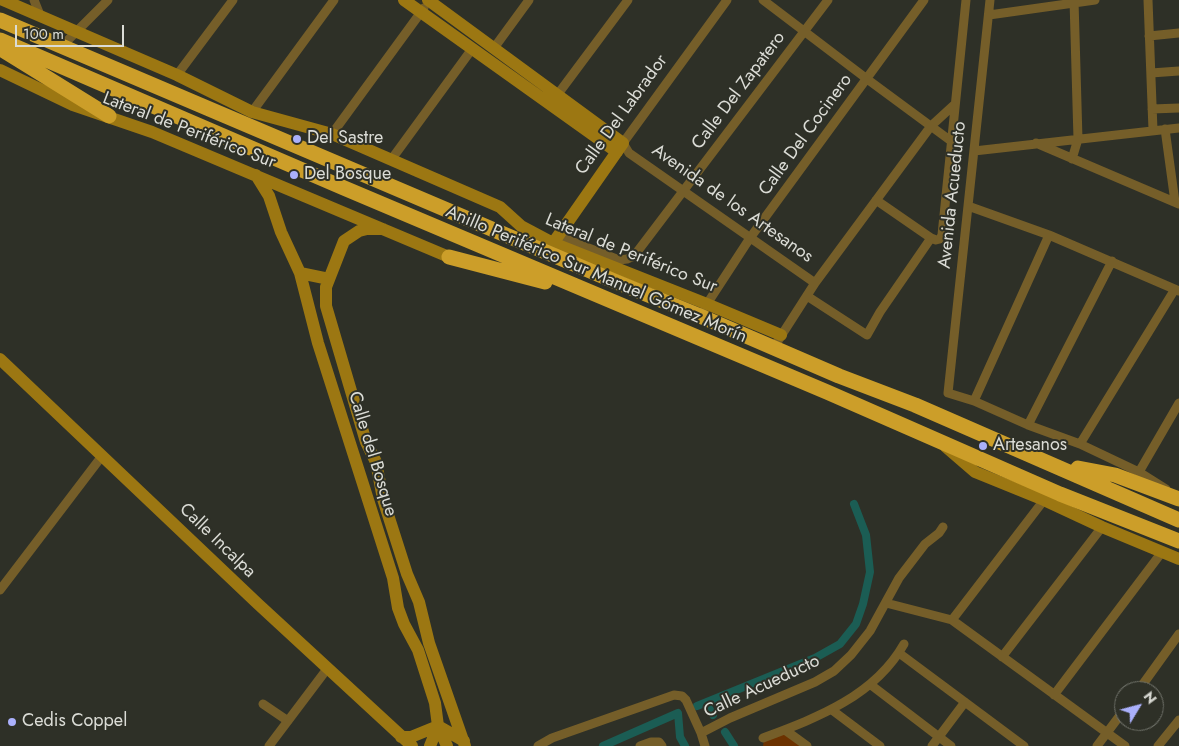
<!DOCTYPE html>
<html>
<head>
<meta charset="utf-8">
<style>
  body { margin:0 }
  #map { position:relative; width:1179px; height:746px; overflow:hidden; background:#2e3027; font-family:Jost,sans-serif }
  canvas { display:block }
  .north { position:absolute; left:1114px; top:681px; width:50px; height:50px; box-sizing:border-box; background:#2e3027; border:1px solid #73756d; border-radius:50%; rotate:53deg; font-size:14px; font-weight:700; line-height:20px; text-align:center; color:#dbdcd6 }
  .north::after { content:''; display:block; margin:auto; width:18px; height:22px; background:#aab0fb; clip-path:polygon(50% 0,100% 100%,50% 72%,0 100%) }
  .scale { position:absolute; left:15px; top:25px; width:109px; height:22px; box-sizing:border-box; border:2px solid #dbdcd6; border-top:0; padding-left:6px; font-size:15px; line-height:18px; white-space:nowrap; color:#dbdcd6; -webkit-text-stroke:4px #2e3027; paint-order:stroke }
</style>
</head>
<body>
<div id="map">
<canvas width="1179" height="746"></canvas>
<div class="north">N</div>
<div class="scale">100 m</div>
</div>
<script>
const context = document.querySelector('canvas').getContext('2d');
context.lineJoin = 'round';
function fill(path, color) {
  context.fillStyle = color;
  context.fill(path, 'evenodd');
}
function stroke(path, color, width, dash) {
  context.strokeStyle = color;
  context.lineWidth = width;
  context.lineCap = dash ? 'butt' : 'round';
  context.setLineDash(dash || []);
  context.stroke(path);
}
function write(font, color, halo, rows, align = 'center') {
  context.font = font + ' Jost,sans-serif';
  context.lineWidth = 4;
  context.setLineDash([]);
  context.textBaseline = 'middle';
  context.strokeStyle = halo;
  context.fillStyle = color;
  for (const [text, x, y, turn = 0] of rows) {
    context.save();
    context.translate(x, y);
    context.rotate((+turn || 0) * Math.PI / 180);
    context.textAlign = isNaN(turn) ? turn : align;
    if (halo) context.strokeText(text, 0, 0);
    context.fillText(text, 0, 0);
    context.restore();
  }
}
const green = new Path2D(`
  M 786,732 L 804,746 L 763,746 L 764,740 Z`);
const canal = new Path2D(`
  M 706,703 L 713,715
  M 697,706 L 815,658 L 840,644 L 856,624 L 863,604 L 870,572 L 866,535 L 854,504
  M 725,732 L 734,746
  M 603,746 L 678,713 L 680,737 L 685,746`);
const street = new Path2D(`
  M 34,0 L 40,15
  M 727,0 L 623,143 L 629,153 L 815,283
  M 763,0 L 867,79 L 951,141
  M 990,0 L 948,393 L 974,401 L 1028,425 L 1080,444 L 1139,472 L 1166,489
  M 1148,0 L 1153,130
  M 989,15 L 1095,0
  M 1149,36 L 1179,33
  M 61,47 L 108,0
  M 494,48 L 529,0
  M 1151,73 L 1179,71
  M 177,75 L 233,0
  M 555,98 L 628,0
  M 1152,109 L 1179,108
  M 252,112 L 334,0
  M 1165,129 L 1175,202
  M 332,134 L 424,8
  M 1036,143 L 1179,204
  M 974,151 L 1179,128
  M 1072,159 L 1078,139 L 1074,0
  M 391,160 L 472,49
  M 876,200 L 931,238 L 936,240 L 940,239 L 942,235 L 966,0
  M 968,206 L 1049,235 L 1179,291
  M 558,236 L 619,260 L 627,259 L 634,256 L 828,0
  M 807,296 L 867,335 L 880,312 L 931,238
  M 705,307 L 750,238 L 924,0
  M 774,347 L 815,283 L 931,126 L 955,104
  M 974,401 L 1049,235
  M 1028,425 L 1112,261
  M 1080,444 L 1175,289
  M 1139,472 L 1179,403
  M 0,590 L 102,456
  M 886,603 L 952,620 L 1125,746
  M 952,620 L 1044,500
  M 899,653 L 1024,746
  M 1002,657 L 1102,527
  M 871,685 L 951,746
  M 1138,691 L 1179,634
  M 1054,695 L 1162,552
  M 263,704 L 288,721
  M 832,710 L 880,746
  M 785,730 L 807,746
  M 701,733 L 730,718 L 815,682 L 834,671 L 851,655 L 870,631 L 899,578 L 925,544 L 939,533 L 943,527
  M 763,738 C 816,718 874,697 904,644
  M 269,746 L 327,669
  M 538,746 L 552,738 L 674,695 L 682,696 L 686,700 L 701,733 L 705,746
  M 640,746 L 651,742 L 659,742 L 662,746
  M 932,746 L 965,702
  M 1097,746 L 1124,710
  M 1158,746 L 1179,720`);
const secondary = new Path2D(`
  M 3,0 L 177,75 L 252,112 L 332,134 L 500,207 L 521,226 L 553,243 L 707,304 L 781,335
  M 404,0 L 617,152
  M 428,0 L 623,143 L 549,249
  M 0,70 L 73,105 L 152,132 L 449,257
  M 256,175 L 269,196 L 281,232 L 300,273 L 318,343 L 393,578 L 398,608 L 404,624 L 418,650 L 435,703 L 438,726 L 430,746
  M 383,229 L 367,229 L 359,231 L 344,241 L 326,287 L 326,306 L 366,442 L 376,462 L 383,499 L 407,574 L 419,602 L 429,643 L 465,746
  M 300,273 L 329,279
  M 0,359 L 258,604 L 412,746
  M 946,447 L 975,472 L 1044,500 L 1102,527 L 1179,559
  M 438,726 L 464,741
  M 438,726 L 447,746
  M 401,737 L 411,737 L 438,726`);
const highway = new Path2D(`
  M 0,20 L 614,281 L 700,316 L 839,376 L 915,405 L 1179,520
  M 0,40 L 344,188 L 827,392 L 1060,494 L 1179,541
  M 1,49 L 109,116
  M 449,257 L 545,282
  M 1078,468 L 1115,475 L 1179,499`);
const markers = [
  [297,139,5,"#aab0fb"],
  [294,175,5,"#aab0fb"],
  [983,446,5,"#aab0fb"],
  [12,722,5,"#aab0fb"]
];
const streetNames = [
  ["Calle Del Zapatero",739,91,-53],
  ["Calle Del Labrador",622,115,-54],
  ["Lateral de Periférico Sur",189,131,21],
  ["Calle Del Cocinero",806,135,-54],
  ["Avenida Acueducto",953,195,-84],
  ["Avenida de los Artesanos",732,204,35],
  ["Lateral de Periférico Sur",631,254,22],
  ["Anillo Periférico Sur Manuel Gómez Morín",596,275,23],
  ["Calle del Bosque",372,454,73],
  ["Calle Incalpa",217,541,44],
  ["Calle Acueducto",762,687,-25]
];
const poiNames = [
  ["Del Sastre",307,139],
  ["Del Bosque",304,175],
  ["Artesanos",993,446],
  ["Cedis Coppel",22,722]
];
fill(green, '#6c3200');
stroke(canal, '#1b5d54', 8);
stroke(street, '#755e29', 9);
stroke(secondary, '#9c7712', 12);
stroke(highway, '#cc9e29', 15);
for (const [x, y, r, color] of markers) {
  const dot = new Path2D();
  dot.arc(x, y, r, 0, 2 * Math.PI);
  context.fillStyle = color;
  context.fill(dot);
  stroke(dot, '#2e3027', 2);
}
write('18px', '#dbdcd6', '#2e3027', streetNames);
write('18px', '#dbdcd6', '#2e3027', poiNames, 'left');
</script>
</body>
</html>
